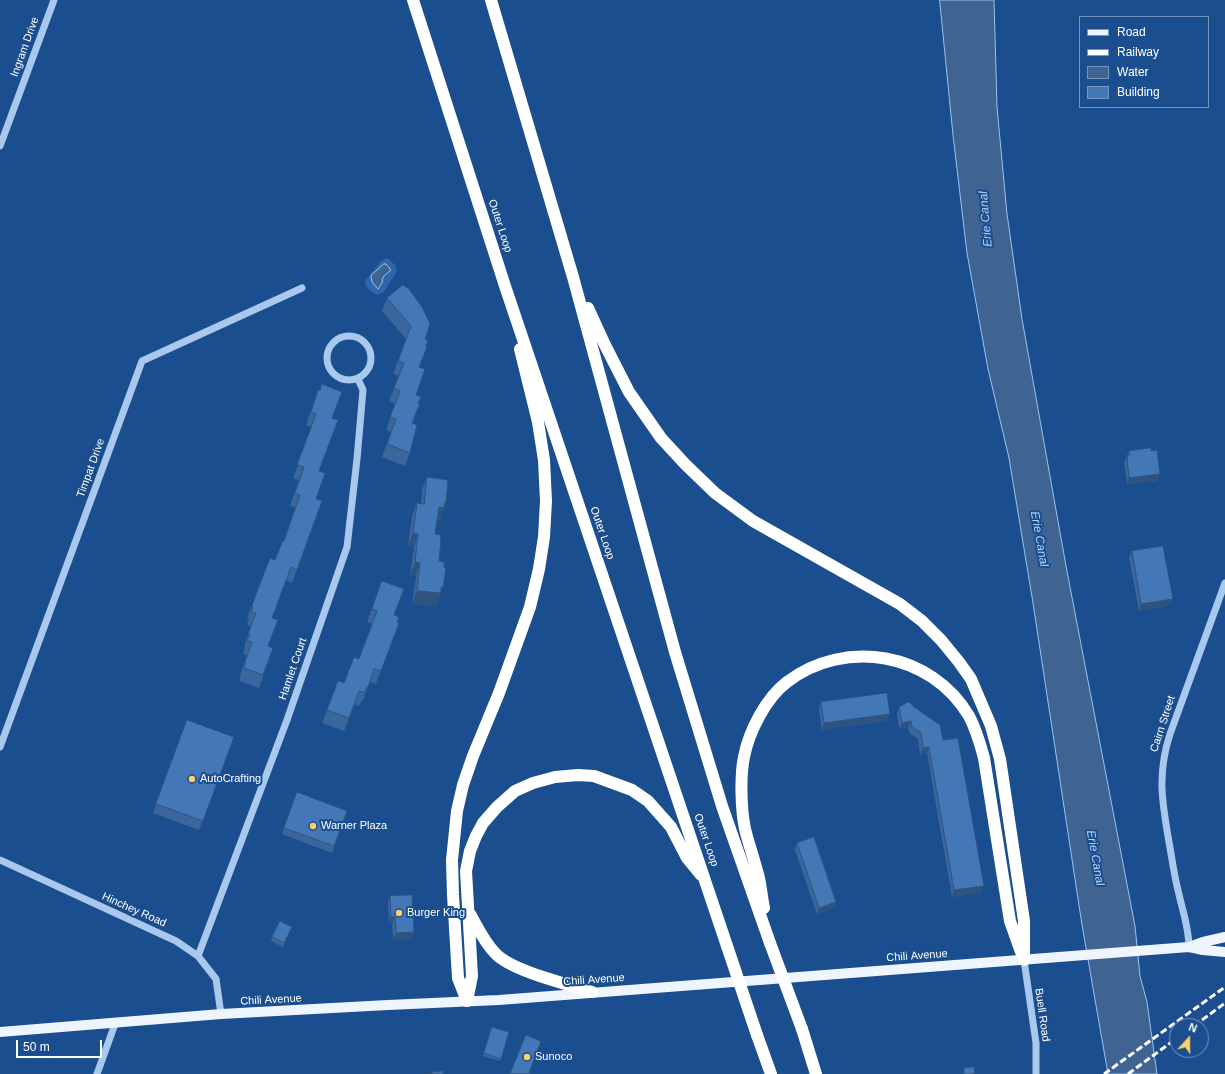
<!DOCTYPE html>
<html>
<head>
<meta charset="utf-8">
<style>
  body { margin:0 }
  #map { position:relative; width:1225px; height:1074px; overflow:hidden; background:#1b4e8e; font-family:Arial,sans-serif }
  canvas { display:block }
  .legend { position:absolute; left:1079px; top:16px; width:130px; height:92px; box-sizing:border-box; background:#1b4e8e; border:1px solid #7695bb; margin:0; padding:5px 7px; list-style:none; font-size:12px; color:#fff }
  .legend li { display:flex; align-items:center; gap:8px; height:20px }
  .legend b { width:20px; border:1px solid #7695bb }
  .north { position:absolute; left:1169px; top:1018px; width:40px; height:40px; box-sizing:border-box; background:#1b4e8e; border:1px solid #7695bb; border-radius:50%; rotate:21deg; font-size:11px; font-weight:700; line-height:16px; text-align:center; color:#fff }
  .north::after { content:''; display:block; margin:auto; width:14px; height:18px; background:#ffd164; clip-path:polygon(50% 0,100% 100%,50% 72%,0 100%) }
  .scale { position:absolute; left:16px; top:1040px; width:86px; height:18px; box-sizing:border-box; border:2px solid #fff; border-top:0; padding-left:5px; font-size:12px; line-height:14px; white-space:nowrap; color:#fff; -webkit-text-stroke:3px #1b4e8e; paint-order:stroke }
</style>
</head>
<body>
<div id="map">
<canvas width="1225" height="1074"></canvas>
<ul class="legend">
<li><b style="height:5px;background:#eef5ff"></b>Road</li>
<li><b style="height:5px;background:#fff"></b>Railway</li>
<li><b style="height:11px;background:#3f6492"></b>Water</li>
<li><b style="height:11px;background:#4377b6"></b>Building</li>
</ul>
<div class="north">N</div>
<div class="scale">50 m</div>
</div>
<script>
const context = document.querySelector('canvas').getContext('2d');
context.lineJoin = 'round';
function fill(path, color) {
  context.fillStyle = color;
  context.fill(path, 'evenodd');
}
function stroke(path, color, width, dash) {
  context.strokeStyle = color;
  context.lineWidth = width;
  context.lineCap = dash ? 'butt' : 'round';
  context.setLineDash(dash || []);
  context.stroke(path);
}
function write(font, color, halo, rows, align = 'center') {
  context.font = font + ' Arial,sans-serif';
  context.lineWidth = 4;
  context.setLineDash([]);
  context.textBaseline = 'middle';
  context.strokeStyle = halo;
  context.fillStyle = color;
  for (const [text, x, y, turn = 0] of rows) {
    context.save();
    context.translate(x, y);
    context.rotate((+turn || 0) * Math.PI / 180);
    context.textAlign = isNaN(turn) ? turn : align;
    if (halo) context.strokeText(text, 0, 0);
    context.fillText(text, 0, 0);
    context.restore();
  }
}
const green = new Path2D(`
  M 387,258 L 395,265 L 397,271 L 383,293 L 376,295 C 372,291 365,288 365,281 L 381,261 Z`);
const water = new Path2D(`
  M 940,0 L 994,0 L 997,107 L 1007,214 L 1022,319 L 1066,566 L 1135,926 L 1140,976 L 1147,1002 L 1157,1074 L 1108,1074 L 1082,925 L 1033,603 L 1009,458 L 988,369 L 967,253 L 953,135 Z
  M 384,264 L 386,264 L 391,270 L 383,277 L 382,283 L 378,289 L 372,282 L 371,276 Z`);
const minor = new Path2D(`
  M 0,146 L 54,0
  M327 358a22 22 0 1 1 44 0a22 22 0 1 1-44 0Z
  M 0,747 L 142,361 L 302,288
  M 0,860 L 176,941 L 198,956 L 216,979 L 221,1014
  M 1189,947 C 1189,928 1182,909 1178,890 C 1174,875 1172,858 1169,842 C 1162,802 1157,774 1170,734 L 1225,583
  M 198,956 L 287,720 L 347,547 L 357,459 L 363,390 L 358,379
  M 1024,960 L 1036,1043 L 1036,1074
  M 97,1074 L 115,1024`);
const major = new Path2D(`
  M 1189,947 L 1203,950 L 1225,952
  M 0,1032 L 221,1014 L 388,1005 L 499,1000 L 1189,947 L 1203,942 L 1225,937`);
const highway = new Path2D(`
  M 413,0 L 505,286 L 727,946
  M 491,0 L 573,277 L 675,652 L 722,806 L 770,943
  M 588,308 L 605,345 L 629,392 L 661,438 L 685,464 L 715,493 L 753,521 L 900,604 L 922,621 L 941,640 L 959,662 L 971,679 L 991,726 L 1000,759 L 1024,921 L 1024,960
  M 764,908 C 762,898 761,888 759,878 C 755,862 749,845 745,829 C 741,810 740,776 744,757 C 749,731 766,698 787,682 C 845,638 931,652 969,716 C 976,729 980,743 984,758 L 1010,921 L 1021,952
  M 470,914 C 478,928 484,942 495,953 C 511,971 568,984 592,992
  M 467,1001 L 458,978 L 453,895 L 452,860 L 457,811 L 463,785 L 473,756 L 499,693 L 530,607 L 539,569 L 544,537 L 546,501 L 544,460 L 538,422 L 520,349
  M 467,1001 L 472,976 L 466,871 L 470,851 L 476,836 L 483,823 L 497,807 L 515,791 L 533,783 L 555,777 L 578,775 L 594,776 L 632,790 L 648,801 L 671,827 L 687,858 L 701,875
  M 802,1029 L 816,1074
  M 757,1035 L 771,1074`);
const rail = new Path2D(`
  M 1194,1026 L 1225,1003
  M 1104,1074 L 1225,987
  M 1128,1074 L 1177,1038`);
const highwayBridge = new Path2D(`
  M 770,943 L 802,1029
  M 727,946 L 757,1035`);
const wall = new Path2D(`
  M 387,298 L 425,339 L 420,367 L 416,395 L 418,403 L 413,423 L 410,453 L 405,466 L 382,457 L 391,432 L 386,430 L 395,404 L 389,401 L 399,376 L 393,374 L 406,339 L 382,311 Z
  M 318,390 L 332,418 L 319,471 L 316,499 L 322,501 L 292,583 L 286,580 L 272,618 L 268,646 L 273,648 L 259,688 L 239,681 L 241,675 L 240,675 L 247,655 L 243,654 L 245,647 L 244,647 L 251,626 L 247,625 L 249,619 L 247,618 L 270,558 L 275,560 L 284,540 L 295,508 L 290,506 L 299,480 L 293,478 L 312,427 L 306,425 Z
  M 1129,451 L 1158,481 L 1127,484 L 1124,463 Z
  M 427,477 L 446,502 L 440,521 L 437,520 L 435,534 L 439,561 L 444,568 L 443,587 L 436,606 L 412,604 L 416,576 L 410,575 L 414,547 L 408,546 L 412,516 L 417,503 L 421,504 L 422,490 Z
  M 1132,551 L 1170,605 L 1139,611 L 1129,558 Z
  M 382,581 L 394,615 L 397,623 L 399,623 L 376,684 L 370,682 L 363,700 L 362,700 L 359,706 L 355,704 L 344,731 L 322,723 L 338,681 L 344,683 L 359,659 L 373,624 L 367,622 Z
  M 821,702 L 887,721 L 822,730 L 819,709 Z
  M 899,707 L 943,740 L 982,892 L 952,897 L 927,753 L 920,755 L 918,739 L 910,734 L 908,727 L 899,729 L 897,714 Z
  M 187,720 L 234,737 L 199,830 L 153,813 Z
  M 347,811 L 332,853 L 282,834 L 284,828 Z
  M 797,843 L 836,902 L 834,908 L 817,914 L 795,850 Z
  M 390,896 L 412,938 L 393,940 L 392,924 L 389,924 L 388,903 Z
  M 292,927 L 283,947 L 271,941 L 272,937 Z
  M 492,1027 L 501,1059 L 500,1061 L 483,1056 Z`);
const shadedWall = new Path2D(`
  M 1160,474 L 1158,481 L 1127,484 L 1129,478 Z
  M 445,502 L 446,502 L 440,521 L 434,520 L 439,507 Z
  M 413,533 L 418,534 L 414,547 L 408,546 Z
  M 415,562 L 420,563 L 416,576 L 410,575 Z
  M 441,587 L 443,587 L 436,606 L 412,604 L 417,591 Z
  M 1173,599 L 1170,605 L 1139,611 L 1141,604 Z
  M 890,714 L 887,721 L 822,730 L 824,723 Z
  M 911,721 L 908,727 L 899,729 L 902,723 Z
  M 929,747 L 927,753 L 920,755 L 923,748 Z
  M 984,886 L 982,892 L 952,897 L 954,890 Z
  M 836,902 L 834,908 L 817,914 L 819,908 Z
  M 391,917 L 395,917 L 392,924 L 389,924 Z
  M 414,932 L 412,938 L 393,940 L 396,933 Z`);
const building = new Path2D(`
  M 403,285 L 409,289 L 422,307 L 430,324 L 425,339 L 428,341 L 426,346 L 427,347 L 419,367 L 425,369 L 416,395 L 421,397 L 418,403 L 420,403 L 412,423 L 417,425 L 410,453 L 387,444 L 396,419 L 390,417 L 400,391 L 394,388 L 404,363 L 398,361 L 411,326 L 387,298 Z
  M 322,384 L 342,392 L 332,418 L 338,420 L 319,471 L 325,473 L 316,499 L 322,501 L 297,570 L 291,567 L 272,618 L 278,620 L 268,646 L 273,648 L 263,675 L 244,668 L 246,662 L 245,662 L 252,642 L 247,641 L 250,634 L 248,634 L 256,613 L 251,612 L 253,606 L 252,605 L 270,558 L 275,560 L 283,540 L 284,541 L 300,495 L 295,493 L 304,467 L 297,465 L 316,414 L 311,412 L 318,390 L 320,390 Z
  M 1151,448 L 1151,451 L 1157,450 L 1160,474 L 1129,478 L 1127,457 L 1130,455 L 1129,451 Z
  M 427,477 L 448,480 L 446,502 L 445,502 L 444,508 L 439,507 L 435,534 L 441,535 L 440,541 L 441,541 L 439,561 L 444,562 L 444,568 L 446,568 L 443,587 L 441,587 L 441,593 L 417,591 L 420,563 L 415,562 L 418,534 L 413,533 L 417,503 L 424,504 Z
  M 1163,546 L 1173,599 L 1141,604 L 1132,551 Z
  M 382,581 L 404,589 L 394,615 L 399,617 L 397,623 L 399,623 L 381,671 L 374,669 L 368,687 L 367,687 L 364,693 L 359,691 L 349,718 L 327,710 L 338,681 L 344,683 L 354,657 L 359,659 L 377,611 L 372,609 Z
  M 887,693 L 890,714 L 824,723 L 821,702 Z
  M 909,702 L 914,707 L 940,725 L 943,740 L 958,738 L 984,886 L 954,890 L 929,747 L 923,748 L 921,733 L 912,727 L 911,721 L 902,723 L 899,707 L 906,703 Z
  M 187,720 L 234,737 L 203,821 L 156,804 Z
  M 297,792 L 347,811 L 334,846 L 284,828 Z
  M 814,837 L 836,902 L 819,908 L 797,843 Z
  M 412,895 L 414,932 L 396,933 L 395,917 L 391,917 L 390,896 Z
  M 280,921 L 292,927 L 284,943 L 272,937 Z
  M 492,1027 L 509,1032 L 501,1059 L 484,1053 Z
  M 526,1035 L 541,1041 L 529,1073 L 531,1074 L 510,1074 Z
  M 974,1067 L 975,1074 L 964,1074 L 964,1068 Z
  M 443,1071 L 443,1074 L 423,1074 L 433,1073 L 432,1072 Z`);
const markers = [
  [192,779,4,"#ffd164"],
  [313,826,4,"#ffd164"],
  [399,913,4,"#ffd164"],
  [527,1057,4,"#ffd164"]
];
const streetNames = [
  ["Ingram Drive",25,47,-70],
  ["Outer Loop",500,226,72],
  ["Timpat Drive",91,468,-70],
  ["Outer Loop",602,533,71],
  ["Hamlet Court",293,669,-71],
  ["Cairn Street",1163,724,-72],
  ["Outer Loop",706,840,71],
  ["Hinchey Road",134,910,24],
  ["Chili Avenue",917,956,-4],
  ["Chili Avenue",594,980,-4],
  ["Chili Avenue",271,1000,-3],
  ["Buell Road",1042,1015,82]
];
const poiNames = [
  ["AutoCrafting",200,779],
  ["Warner Plaza",321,826],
  ["Burger King",407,913],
  ["Sunoco",535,1057]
];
const waterNames = [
  ["Erie Canal",986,219,-95],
  ["Erie Canal",1039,539,80],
  ["Erie Canal",1095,858,80]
];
fill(green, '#2d68ac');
fill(water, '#3f6492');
stroke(water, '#9ac3f0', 1);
stroke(minor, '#a8c8ee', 7);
stroke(major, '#eef5ff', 10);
stroke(highway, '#fff', 12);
stroke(rail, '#fff', 3, [7, 3]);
stroke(highwayBridge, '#fff', 12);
fill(wall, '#3a669d');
fill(shadedWall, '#2f537f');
fill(building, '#4377b6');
stroke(building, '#2f537f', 1);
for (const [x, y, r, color] of markers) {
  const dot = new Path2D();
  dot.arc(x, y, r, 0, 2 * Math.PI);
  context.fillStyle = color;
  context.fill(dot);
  stroke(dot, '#1b4e8e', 1.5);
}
write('11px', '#fff', '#1b4e8e', streetNames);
write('11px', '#fff', '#1b4e8e', poiNames, 'left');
write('italic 12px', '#b3d2f5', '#1b4e8e', waterNames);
</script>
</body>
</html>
